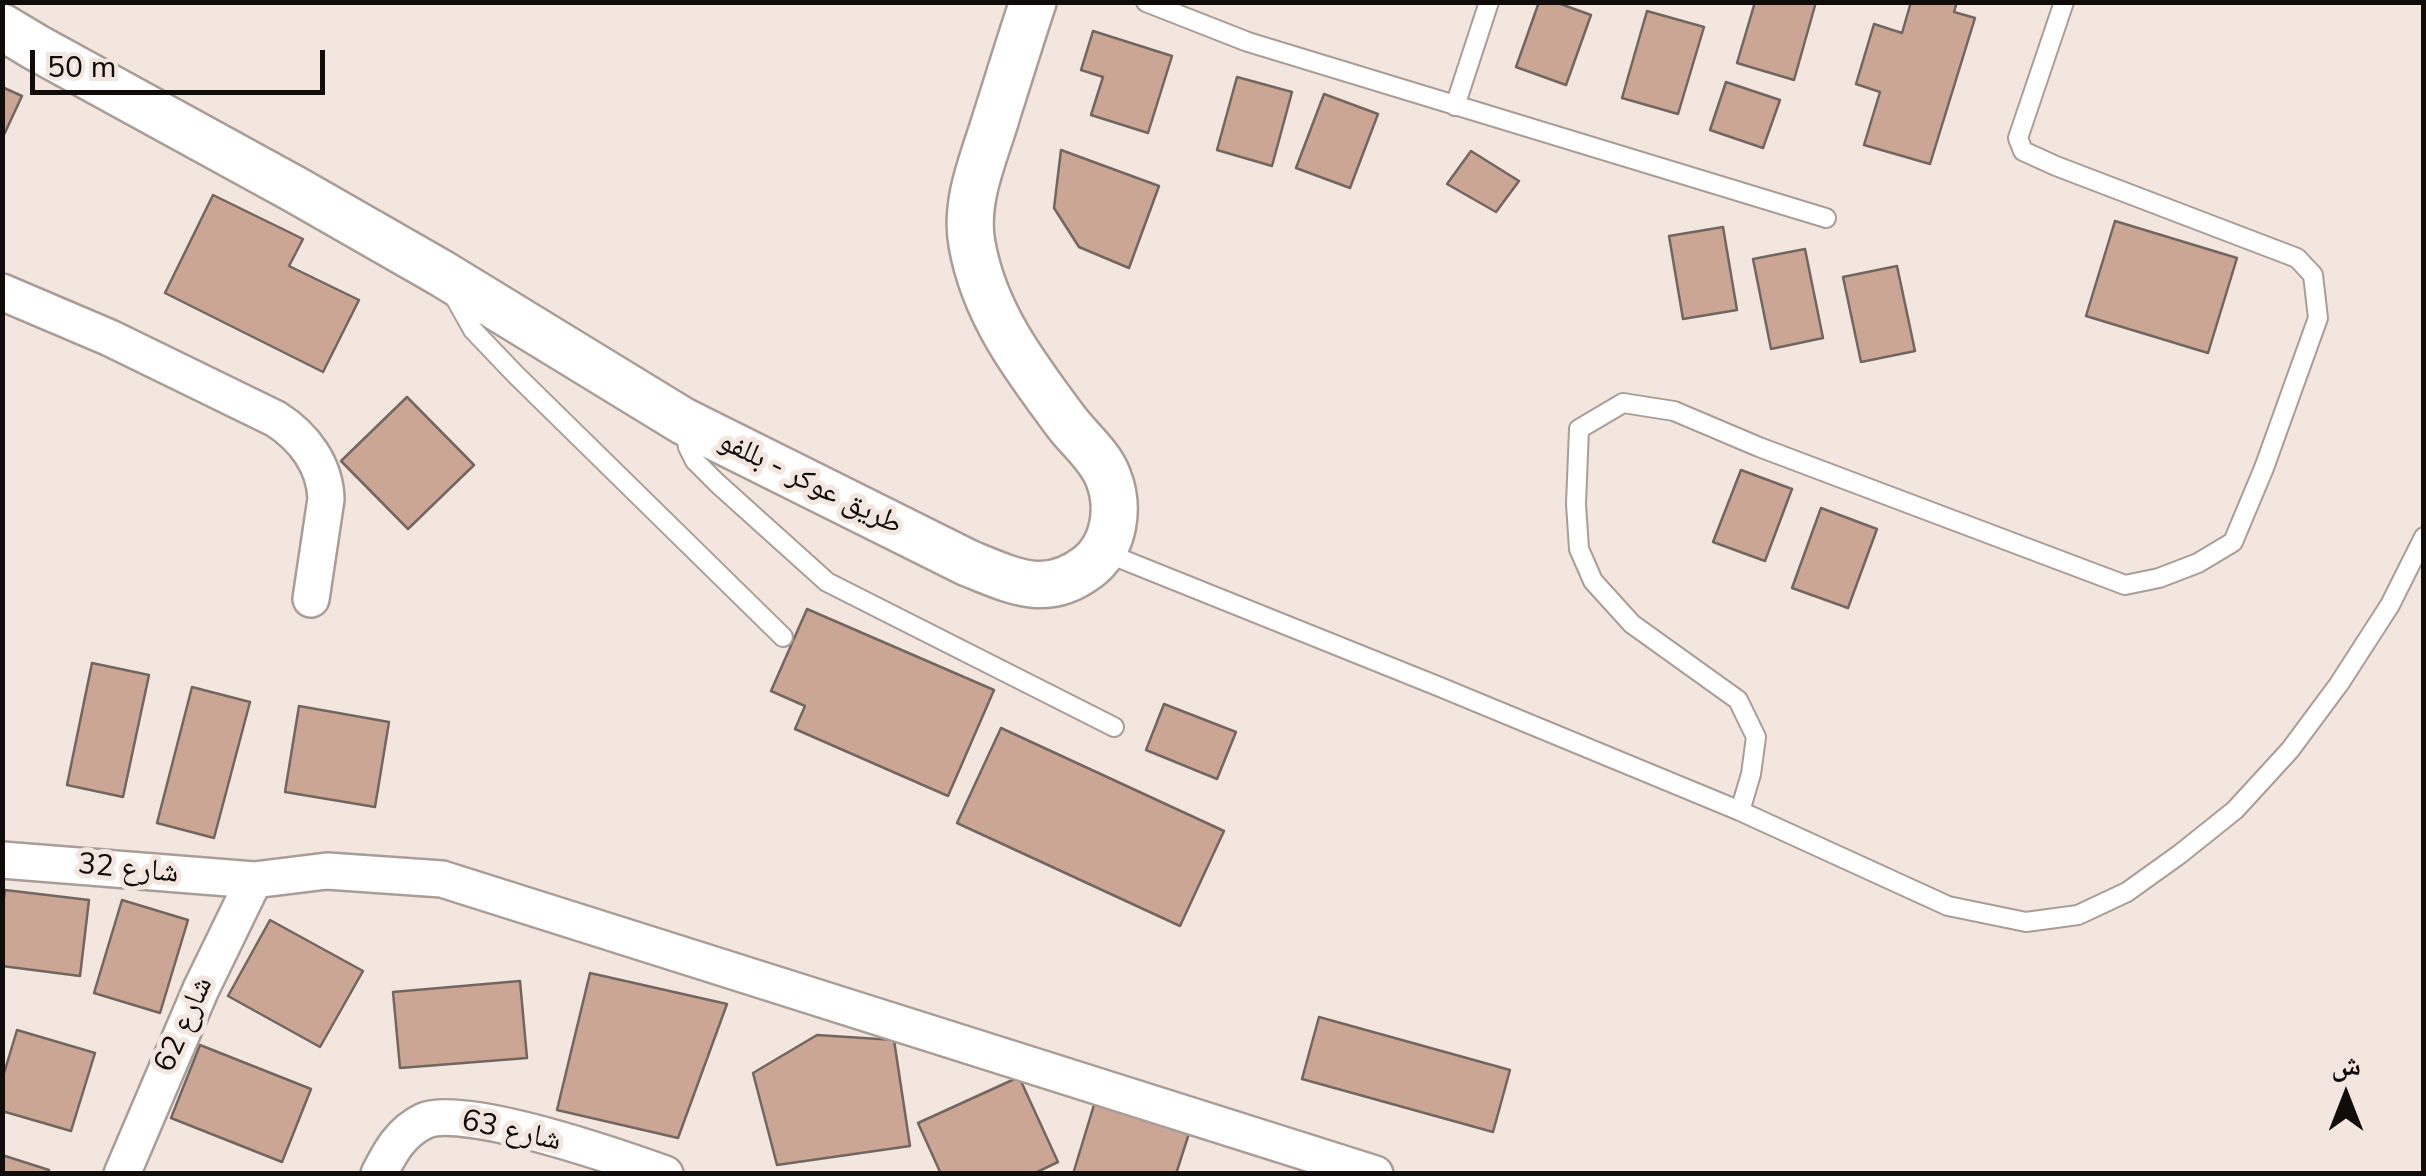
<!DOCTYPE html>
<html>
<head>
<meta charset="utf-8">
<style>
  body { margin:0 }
  #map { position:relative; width:2426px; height:1176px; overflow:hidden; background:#f3e6df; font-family:"Nunito Sans","Noto Naskh Arabic",sans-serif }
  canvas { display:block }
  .frame { position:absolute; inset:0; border:5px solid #100c0a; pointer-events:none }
  .north { position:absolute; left:2296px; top:1046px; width:100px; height:100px; -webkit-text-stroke:8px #f3e6df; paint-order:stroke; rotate:0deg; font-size:28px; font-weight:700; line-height:40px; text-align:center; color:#100c0a }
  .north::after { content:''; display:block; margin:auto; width:35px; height:45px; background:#100c0a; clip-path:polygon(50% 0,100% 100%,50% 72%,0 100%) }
  .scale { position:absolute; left:30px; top:50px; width:295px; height:45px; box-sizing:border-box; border:5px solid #100c0a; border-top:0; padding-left:12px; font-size:30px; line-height:35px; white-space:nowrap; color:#100c0a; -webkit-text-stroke:8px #f3e6df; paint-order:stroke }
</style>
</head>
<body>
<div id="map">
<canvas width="2426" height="1176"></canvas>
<div class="frame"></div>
<div class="north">ش</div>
<div class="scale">50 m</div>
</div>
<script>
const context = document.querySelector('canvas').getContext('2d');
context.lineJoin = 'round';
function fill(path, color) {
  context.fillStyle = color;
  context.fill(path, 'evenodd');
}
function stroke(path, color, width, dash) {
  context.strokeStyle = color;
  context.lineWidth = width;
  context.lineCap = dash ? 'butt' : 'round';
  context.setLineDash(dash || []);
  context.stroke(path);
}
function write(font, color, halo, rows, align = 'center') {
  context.font = font + ' "Nunito Sans","Noto Naskh Arabic",sans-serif';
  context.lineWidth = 10;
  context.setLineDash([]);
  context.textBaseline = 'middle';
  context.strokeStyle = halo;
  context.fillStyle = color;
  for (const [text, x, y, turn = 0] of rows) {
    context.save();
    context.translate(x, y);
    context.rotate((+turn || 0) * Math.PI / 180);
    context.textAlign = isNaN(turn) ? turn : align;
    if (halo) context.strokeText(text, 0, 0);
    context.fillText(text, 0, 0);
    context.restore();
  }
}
const building = new Path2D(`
  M 1539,2 L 1555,2 L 1591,15 L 1566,85 L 1516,67 Z
  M 1755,2 L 1816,2 L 1794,80 L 1737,63 Z
  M 1911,2 L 1957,2 L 1954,12 L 1975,18 L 1930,164 L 1864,145 L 1880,92 L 1856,84 L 1874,24 L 1902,33 Z
  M 1647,11 L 1704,27 L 1678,114 L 1622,98 Z
  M 1093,31 L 1172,56 L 1148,133 L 1091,115 L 1103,77 L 1081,70 Z
  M 1237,77 L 1292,92 L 1272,166 L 1217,150 Z
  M 1726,82 L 1780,100 L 1763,148 L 1710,130 Z
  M 2,87 L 22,96 L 2,139 Z
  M 1324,94 L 1378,114 L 1350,188 L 1296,168 Z
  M 1061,150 L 1159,186 L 1129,268 L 1079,247 L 1054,208 Z
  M 1471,151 L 1519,181 L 1496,212 L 1447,184 Z
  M 213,195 L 303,239 L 289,266 L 359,300 L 323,372 L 165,293 Z
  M 2115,221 L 2237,258 L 2208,353 L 2086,316 Z
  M 1723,227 L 1737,310 L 1683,319 L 1669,236 Z
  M 1805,249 L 1823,338 L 1771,349 L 1753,259 Z
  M 1897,266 L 1915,351 L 1861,362 L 1843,277 Z
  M 407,397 L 474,465 L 408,529 L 341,461 Z
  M 1741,470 L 1792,489 L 1765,561 L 1713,542 Z
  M 1821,508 L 1877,529 L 1848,608 L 1792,588 Z
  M 807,609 L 994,690 L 948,796 L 795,729 L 805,706 L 771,691 Z
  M 92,663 L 149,675 L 123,797 L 67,785 Z
  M 192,687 L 250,702 L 214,838 L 157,823 Z
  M 1164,704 L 1236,732 L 1217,779 L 1146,750 Z
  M 299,706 L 389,722 L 375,807 L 285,792 Z
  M 1001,728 L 1224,831 L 1180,926 L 957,823 Z
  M 5,890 L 89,900 L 80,976 L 2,966 L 2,912 Z
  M 122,900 L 188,920 L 160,1013 L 94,993 Z
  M 270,920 L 363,971 L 320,1047 L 228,996 Z
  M 590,973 L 727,1004 L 678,1138 L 557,1110 Z
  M 520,981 L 527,1058 L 400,1068 L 393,992 Z
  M 1319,1017 L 1510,1070 L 1493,1132 L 1302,1079 Z
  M 17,1030 L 95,1053 L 71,1131 L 2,1111 L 2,1080 Z
  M 817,1035 L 894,1040 L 910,1146 L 777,1165 L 753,1073 Z
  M 200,1045 L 311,1089 L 282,1162 L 171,1118 Z
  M 1019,1077 L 1058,1162 L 1033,1174 L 941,1174 L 918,1123 Z
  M 1097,1095 L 1192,1124 L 1176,1174 L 1073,1174 Z
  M 2,1155 L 49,1170 L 47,1174 L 2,1174 Z`);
const service = new Path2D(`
  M 1146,2 L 1248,42 L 1826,218
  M 1455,106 L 1489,2
  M 454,296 L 473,330 L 515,374 L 783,637
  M 684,426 L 688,447 L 695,461 L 717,483 L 827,582 L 1114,727
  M 1104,552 L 1440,687 L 1740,811 L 1751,774 L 1756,737 L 1738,700 L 1632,624 L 1593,581 L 1579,549 L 1576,504 L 1579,429 L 1623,403 L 1674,411 L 1759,447 L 2125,585 L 2159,578 L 2198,563 L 2233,542 L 2264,468 L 2318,318 L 2313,275 L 2297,258 L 2056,166 L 2023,151 L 2018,138 L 2064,2
  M 1740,811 L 1948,906 L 2026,922 L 2078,915 L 2127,892 L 2180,854 L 2235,810 L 2290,750 L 2339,684 L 2390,605 L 2424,537`);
const minor = new Path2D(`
  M 2,292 L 110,338 L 276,419 C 304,437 325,465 326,499 L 311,599
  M 2,860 L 254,880 L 327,871 L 442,879 L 1375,1174
  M 122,1174 L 201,989 L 254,880
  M 379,1174 C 390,1152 401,1132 424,1121 C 463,1103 620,1158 665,1174`);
const tertiary = new Path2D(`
  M 2,27 L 37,48 L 296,190 L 441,273 L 683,421 L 968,563 C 1013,581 1046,599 1088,567 C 1115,546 1120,507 1108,477 C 1100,456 1080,440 1067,423 C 1025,367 984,313 972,244 C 964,201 984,158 996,118 C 1008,80 1020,41 1033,2`);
const streetNames = [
  ["طريق عوكر - بللفو",810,484,26],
  ["شارع 32",128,870,5],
  ["شارع 62",185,1025,-66],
  ["شارع 63",511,1132,12]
];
fill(building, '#cba694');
stroke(building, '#726661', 2.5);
stroke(service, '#a99d97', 22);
stroke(minor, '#a99d97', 40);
stroke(tertiary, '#a99d97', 50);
stroke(service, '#fff', 18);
stroke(minor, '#fff', 35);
stroke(tertiary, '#fff', 45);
write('30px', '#100c0a', '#f3e6df', streetNames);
</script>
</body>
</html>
